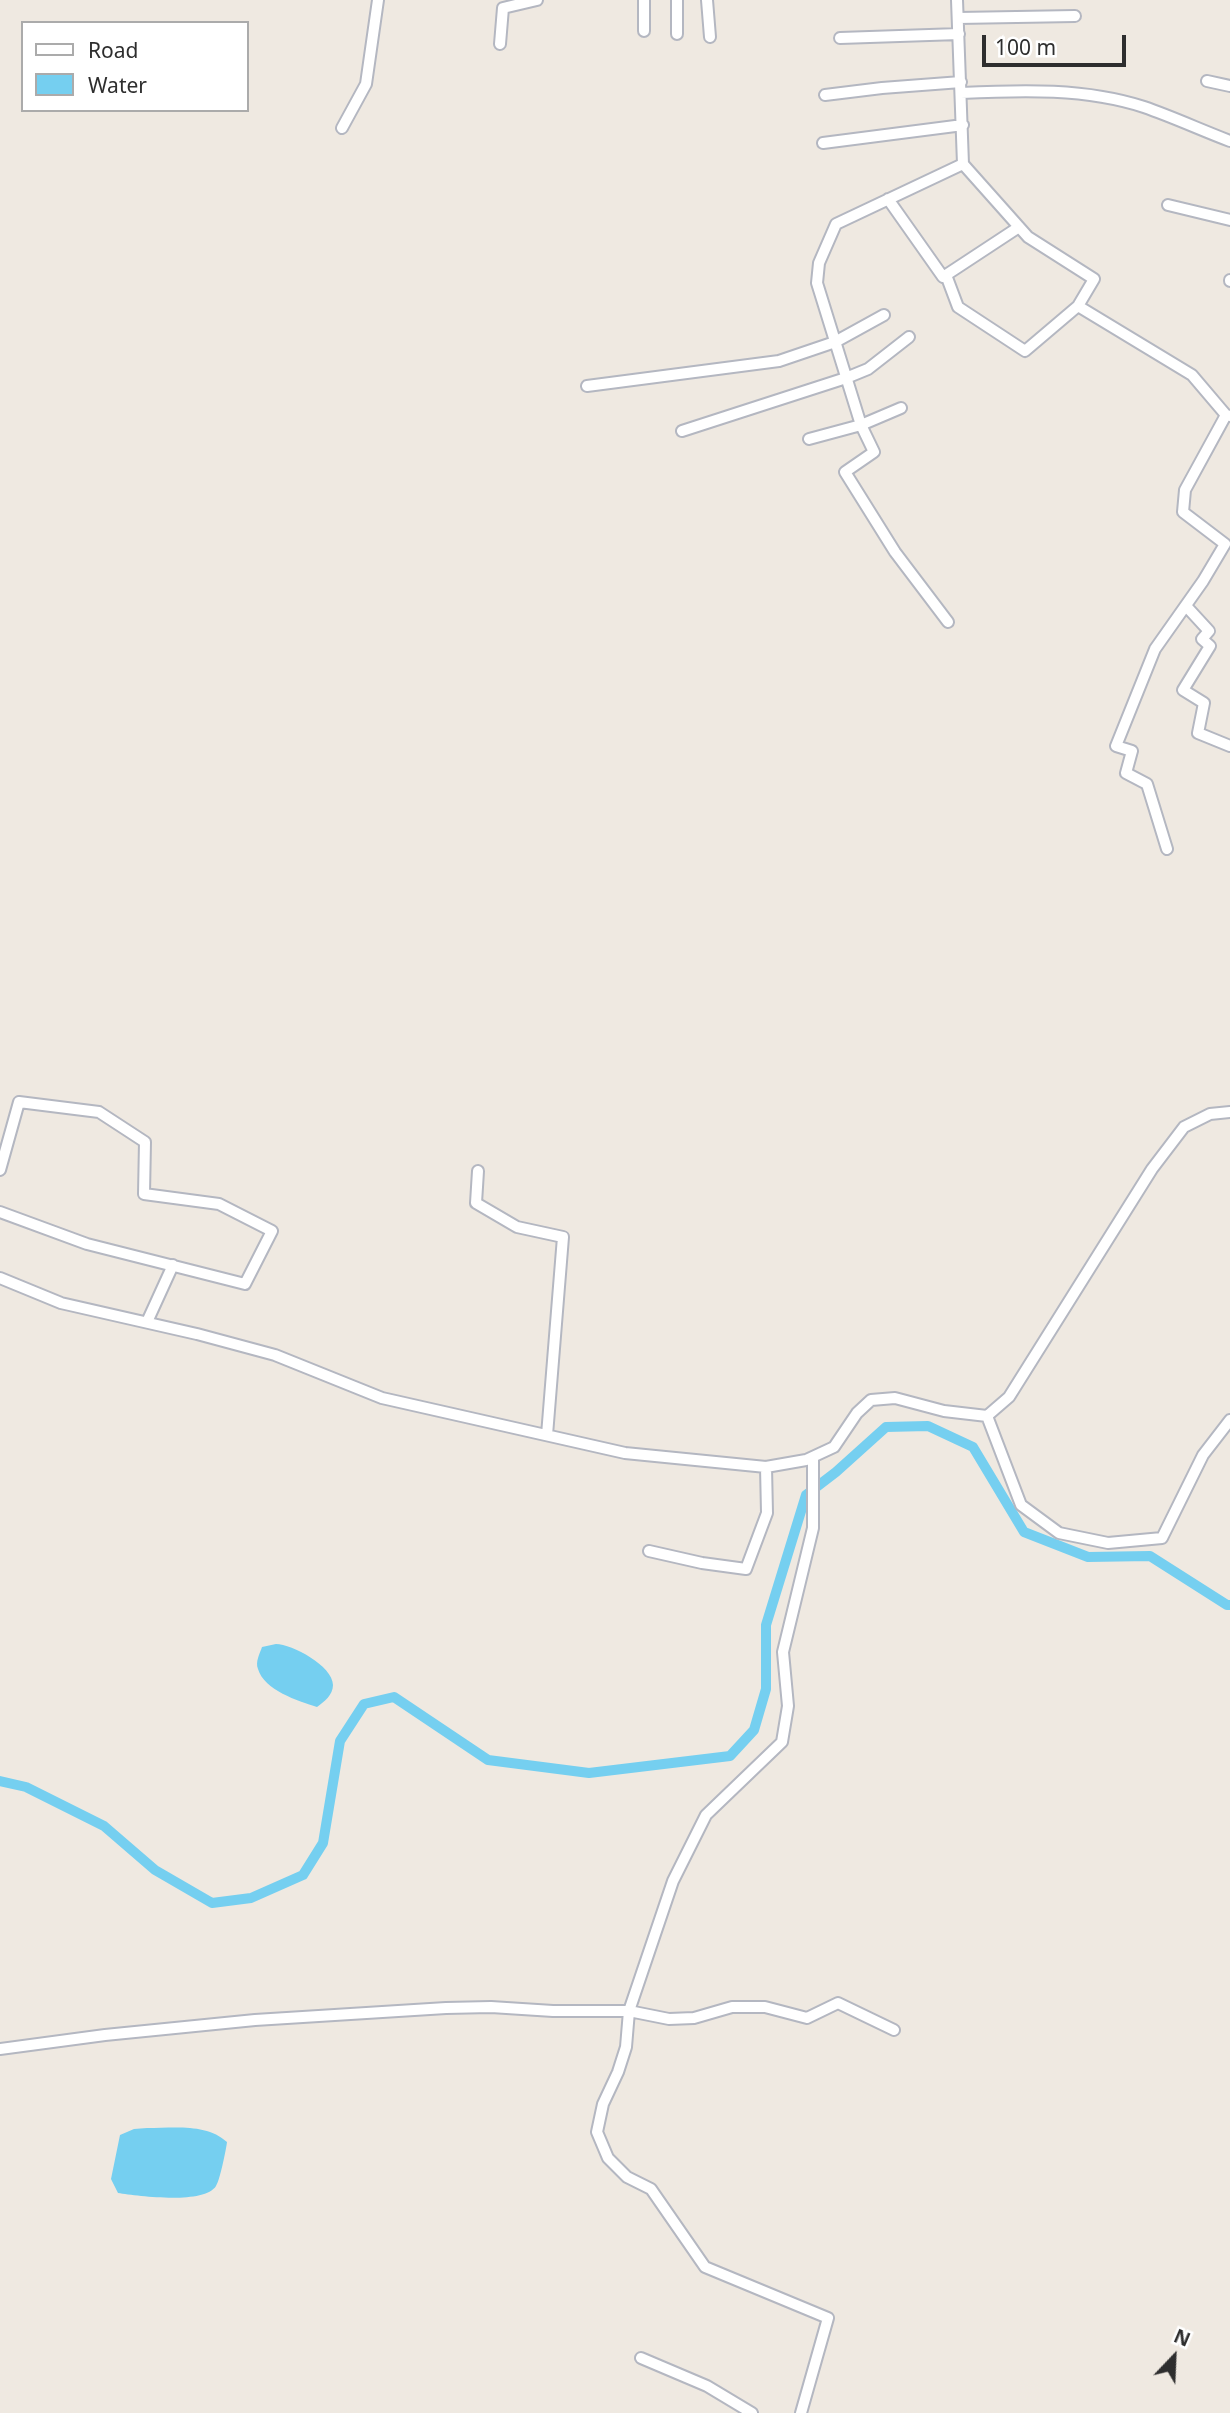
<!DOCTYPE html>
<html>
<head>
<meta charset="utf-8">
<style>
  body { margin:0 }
  #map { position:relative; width:1230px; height:2413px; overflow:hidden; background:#efe9e1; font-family:"Noto Sans",sans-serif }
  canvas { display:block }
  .legend { position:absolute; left:21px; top:21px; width:228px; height:91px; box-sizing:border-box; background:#fff; border:2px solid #ababab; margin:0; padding:9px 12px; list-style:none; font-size:21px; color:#2e2e2e }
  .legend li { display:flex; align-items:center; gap:14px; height:35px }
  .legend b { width:35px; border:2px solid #ababab }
  .north { position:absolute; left:1139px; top:2322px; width:70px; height:70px; -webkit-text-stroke:5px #fff; paint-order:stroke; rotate:23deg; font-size:19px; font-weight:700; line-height:28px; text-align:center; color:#2e2e2e }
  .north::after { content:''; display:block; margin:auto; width:24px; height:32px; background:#2e2e2e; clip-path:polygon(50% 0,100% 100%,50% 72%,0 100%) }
  .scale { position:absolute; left:982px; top:35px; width:144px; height:32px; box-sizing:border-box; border:4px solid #2e2e2e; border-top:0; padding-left:9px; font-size:21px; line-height:24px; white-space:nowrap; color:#2e2e2e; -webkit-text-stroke:5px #fff; paint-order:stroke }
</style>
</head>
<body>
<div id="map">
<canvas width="1230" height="2413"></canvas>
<ul class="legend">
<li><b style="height:9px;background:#fff"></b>Road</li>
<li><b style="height:19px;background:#75cff0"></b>Water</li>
</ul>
<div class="north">N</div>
<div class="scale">100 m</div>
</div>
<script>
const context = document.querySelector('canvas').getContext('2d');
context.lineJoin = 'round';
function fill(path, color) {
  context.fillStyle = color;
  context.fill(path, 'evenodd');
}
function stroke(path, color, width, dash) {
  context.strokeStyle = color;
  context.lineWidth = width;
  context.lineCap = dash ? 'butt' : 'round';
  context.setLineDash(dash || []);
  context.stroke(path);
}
const water = new Path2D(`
  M 276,1644 C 292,1644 333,1666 333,1685 C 333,1695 324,1702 317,1707 C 298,1701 264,1690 258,1669 C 255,1662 260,1653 262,1647 Z
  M 147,2128 C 173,2128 207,2123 227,2142 C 226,2150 220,2180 216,2186 C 204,2205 138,2196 118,2193 L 111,2179 L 120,2135 L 134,2129 Z`);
const canal = new Path2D(`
  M 0,1781 L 26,1787 L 104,1826 L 155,1870 L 212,1903 L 251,1898 L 303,1875 L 323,1843 L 340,1741 L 364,1704 L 394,1697 L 488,1760 L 589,1773 L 730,1756 L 754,1730 L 766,1689 L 766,1625 L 806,1495 L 836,1472 L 886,1427 L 928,1426 L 973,1447 L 1024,1532 L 1088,1557 L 1150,1556 L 1227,1605 L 1230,1605`);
const street = new Path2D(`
  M 644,0 L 644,31
  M 707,0 L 710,37
  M 958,18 L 1075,16
  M 677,34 L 677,0
  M 840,38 L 959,34
  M 500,44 L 503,8 L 537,0
  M 1207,81 L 1230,86
  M 961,93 C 1022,90 1086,88 1144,107 C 1173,117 1201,130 1230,141
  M 825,95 L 882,88 L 961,82
  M 342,128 L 366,84 L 378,0
  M 823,143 L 963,125
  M 963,164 L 1028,237 L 1094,279 L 1078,306 L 1192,375 L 1226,415
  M 888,199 L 943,277 L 1019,227
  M 1168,205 L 1230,220
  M 946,275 L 958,307 L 1025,351 L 1078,306
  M 1230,281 L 1230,280
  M 587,386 L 779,361 L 835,342 L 884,315
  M 682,431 L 846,378 L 868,369 L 909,337
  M 809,439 L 861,425 L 901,408
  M 1186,606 L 1209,631 L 1202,639 L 1210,646 L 1183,690 L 1204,703 L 1198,733 L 1230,746
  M 948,622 L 895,552 L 845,472 L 874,452 L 861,425 L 817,283 L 819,263 L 836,224 L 963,164 L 957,0
  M 1167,849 L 1147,784 L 1126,773 L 1132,751 L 1116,746 L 1155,649 L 1203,581 L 1225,544 L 1183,512 L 1185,490 L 1226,415 L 1230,416
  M 0,1170 L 19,1102 L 99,1112 L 145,1142 L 144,1194 L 219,1204 L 272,1231 L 245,1284 L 87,1244 L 0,1212
  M 478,1171 L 476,1203 L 517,1227 L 563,1237 L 547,1435
  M 0,1278 L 61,1303 L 197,1334 L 275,1355 L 382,1398 L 625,1453 L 766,1467 L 806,1460 L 834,1447 L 857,1413 L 871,1400 L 895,1398 L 944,1411 L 987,1416 L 1009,1397 L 1152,1169 L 1184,1127 L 1210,1114 L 1230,1112
  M 147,1322 L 173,1265
  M 987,1416 L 1021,1505 L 1059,1533 L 1108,1543 L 1162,1538 L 1203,1455 L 1230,1420
  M 649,1551 L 702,1563 L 746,1569 L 767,1513 L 766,1467
  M 0,2049 L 105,2035 L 255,2020 L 446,2008 L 491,2007 L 553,2011 L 629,2011 L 669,2019 L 694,2018 L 732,2007 L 765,2007 L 807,2018 L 838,2003 L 894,2030
  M 641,2358 L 707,2386 L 752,2413
  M 801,2413 L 828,2318 L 705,2267 L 651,2189 L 627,2177 L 608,2158 L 597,2132 L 603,2104 L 618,2072 L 626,2047 L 629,2011 L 673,1881 L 706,1815 L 782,1742 L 788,1706 L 783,1652 L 813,1528 L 813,1457`);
fill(water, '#75cff0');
stroke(canal, '#75cff0', 10);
stroke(street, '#b4b7c1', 14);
stroke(street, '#fff', 10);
</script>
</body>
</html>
